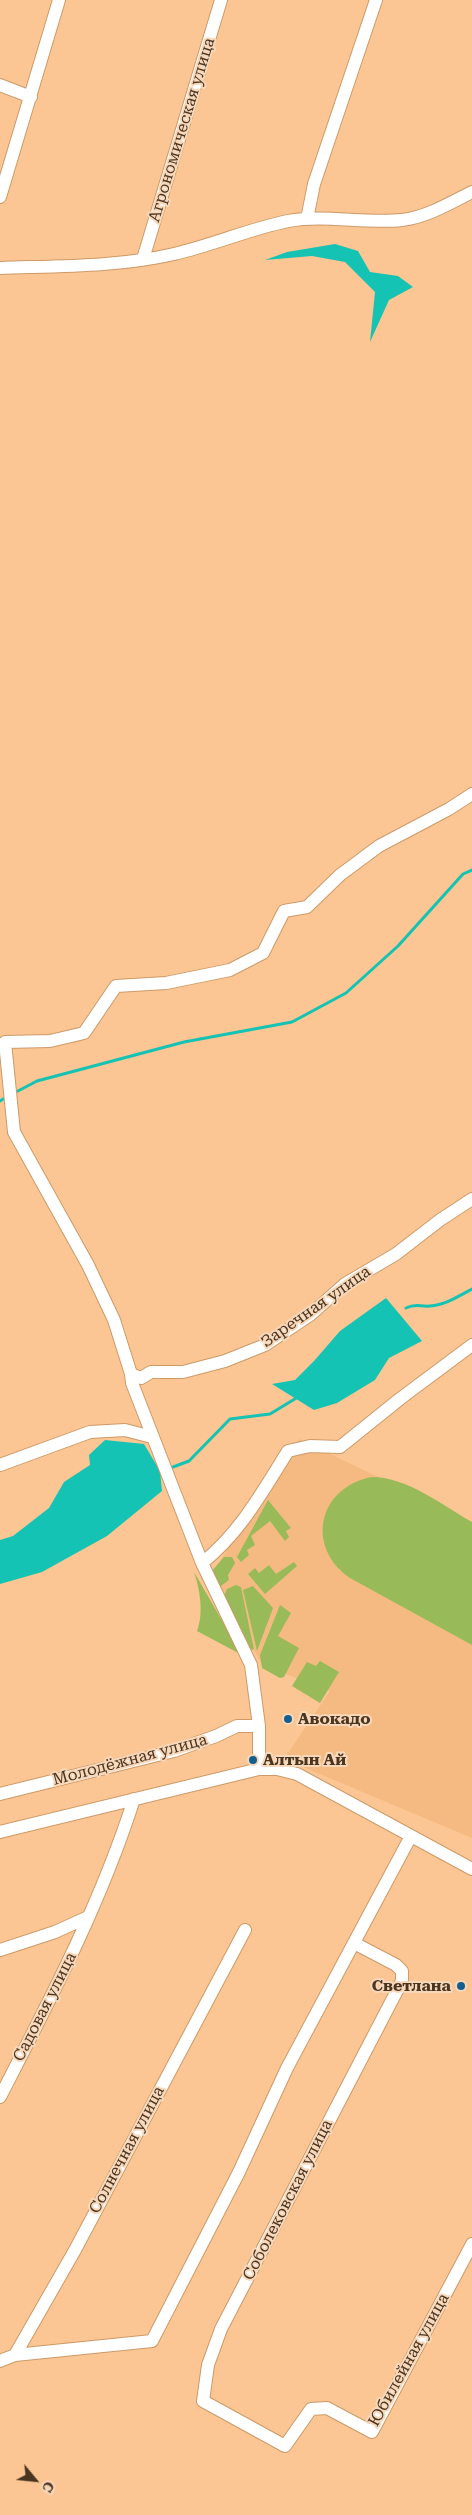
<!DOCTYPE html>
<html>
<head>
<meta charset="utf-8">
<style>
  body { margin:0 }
  #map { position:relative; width:472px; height:2515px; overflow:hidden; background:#fbc693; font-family:"Roboto Serif",serif }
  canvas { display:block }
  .north { position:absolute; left:10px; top:2455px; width:50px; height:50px; -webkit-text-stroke:4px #f8d8ba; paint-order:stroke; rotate:118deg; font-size:14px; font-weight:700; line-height:20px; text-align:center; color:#4a3521 }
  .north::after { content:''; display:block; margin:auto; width:18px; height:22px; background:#4a3521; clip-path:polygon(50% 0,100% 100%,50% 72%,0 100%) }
</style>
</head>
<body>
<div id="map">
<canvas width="472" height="2515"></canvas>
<div class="north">С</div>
</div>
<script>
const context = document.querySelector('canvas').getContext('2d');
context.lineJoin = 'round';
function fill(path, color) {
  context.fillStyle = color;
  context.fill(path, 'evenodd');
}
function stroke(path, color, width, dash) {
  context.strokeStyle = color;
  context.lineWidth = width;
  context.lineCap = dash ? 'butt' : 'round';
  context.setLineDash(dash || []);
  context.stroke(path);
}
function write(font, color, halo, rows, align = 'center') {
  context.font = font + ' "Roboto Serif",serif';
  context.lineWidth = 4;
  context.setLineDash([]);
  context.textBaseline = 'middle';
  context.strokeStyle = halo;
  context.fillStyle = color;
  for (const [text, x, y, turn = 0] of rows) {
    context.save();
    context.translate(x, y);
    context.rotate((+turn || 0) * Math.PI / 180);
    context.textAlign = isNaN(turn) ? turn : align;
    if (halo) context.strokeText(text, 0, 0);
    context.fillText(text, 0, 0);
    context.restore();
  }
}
const built = new Path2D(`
  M 299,1439 L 472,1522 L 472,1838 L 284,1759 L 330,1691 L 262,1665 L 213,1572 Z`);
const green = new Path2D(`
  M 372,1477 C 407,1477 442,1505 472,1522 L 472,1645 L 350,1578 C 305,1547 318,1487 372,1477 Z
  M 268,1500 L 291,1528 L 286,1531 L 289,1537 L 285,1541 L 270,1521 L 251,1536 L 255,1545 L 247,1550 L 249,1555 L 241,1562 L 237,1557 Z
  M 224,1557 L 232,1557 L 235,1563 L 228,1575 L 229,1580 L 221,1586 L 218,1585 L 211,1572 Z
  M 294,1562 L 297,1566 L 265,1594 L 248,1574 L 255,1568 L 259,1573 L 269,1565 L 276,1574 Z
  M 194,1572 L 242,1655 L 197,1631 C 204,1613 200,1590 194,1572 Z
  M 236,1585 L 241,1587 L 254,1650 L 251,1649 L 224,1596 L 227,1589 Z
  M 253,1586 L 273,1608 L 257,1651 L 243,1590 Z
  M 280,1605 L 291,1613 L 278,1636 L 299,1648 L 284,1677 L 280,1678 L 262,1668 L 260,1655 Z
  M 320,1661 L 339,1672 L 320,1703 L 292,1686 L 307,1662 L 316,1666 Z`);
const water = new Path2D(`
  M 335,244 L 358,251 L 370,272 L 398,276 L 413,287 L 389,300 L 370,342 L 375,292 L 345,262 L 312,256 L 265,260 L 287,252 Z
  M 386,1298 L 422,1341 L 389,1358 L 375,1380 L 337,1403 L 314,1410 L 272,1384 L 295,1380 L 314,1361 L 340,1331 Z
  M 105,1440 L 144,1444 L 160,1471 L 162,1491 L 107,1536 L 42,1572 L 0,1584 L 0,1540 L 13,1536 L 49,1508 L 64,1482 L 90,1465 L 89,1455 Z`);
const stream = new Path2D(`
  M 18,1091 L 37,1081 L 184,1042 L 292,1022 L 346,993 L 398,946 L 463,874 L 472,870
  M 0,1101 L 3,1099
  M 406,1308 C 416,1303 420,1307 430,1306 C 445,1305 459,1296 472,1289
  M 173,1467 L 189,1461 L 230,1419 L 270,1414 L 298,1397`);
const minor = new Path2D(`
  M 0,85 L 31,97
  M 0,197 L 59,0
  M 307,219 L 314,184 L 376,0
  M 143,259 L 221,0
  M 0,268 C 58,266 118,267 174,254 C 213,245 249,229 288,221 C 325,214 364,224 402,220 C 427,217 450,203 472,192
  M 131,1374 L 141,1378 L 151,1372 L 183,1372 L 225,1361 L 265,1345 L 310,1315 L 345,1284 L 396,1254 L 440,1220 L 472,1199
  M 0,1465 L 90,1432 L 125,1430 L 152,1437
  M 202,1563 C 240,1533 263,1491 288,1451 L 310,1446 L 340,1447 L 401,1398 L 472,1345
  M 259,1769 L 259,1726 L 251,1665 L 202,1563 L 132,1383 L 131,1374 L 114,1320 L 88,1265 L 14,1132 L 5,1042 L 50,1041 L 84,1033 L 116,986 L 166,983 L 230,970 L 263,953 L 284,911 L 307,907 L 340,875 L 379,846 L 449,809 L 472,794
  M 0,1794 L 174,1751 L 216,1736 L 237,1726 L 259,1726
  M 0,1832 L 259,1769 L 277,1769 L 297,1774 L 472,1869
  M 354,1943 L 396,1965 L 402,1971 L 402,1981 L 221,2329 L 208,2365 L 203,2401 L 285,2446 L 311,2409 L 327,2408 L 372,2432 L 472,2244
  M 0,1950 L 55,1932 L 88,1917
  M 0,2097 C 50,2000 101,1903 134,1799
  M 15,2355 L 75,2250 L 245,1930
  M 0,2361 L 15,2355 L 152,2341 L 239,2172 L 287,2068 L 411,1836`);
const markers = [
  [288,1719,5,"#145f92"],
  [253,1760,5,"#145f92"],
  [461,1986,5,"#145f92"]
];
const streetNames = [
  ["Агрономическая улица",182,130,-73],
  ["Заречная улица",316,1307,-35],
  ["Молодёжная улица",130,1760,-15],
  ["Садовая улица",45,2007,-63],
  ["Солнечная улица",127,2150,-62],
  ["Соболековская улица",288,2200,-63],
  ["Юбилейная улица",409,2360,-61]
];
const poiNames = [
  ["Авокадо",298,1719],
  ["Алтын Ай",263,1760],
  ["Светлана",451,1986,"right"]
];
fill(built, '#f5ba81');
fill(green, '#99ba58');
fill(water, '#14c3b3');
stroke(stream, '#14c3b3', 3);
stroke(minor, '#cd9a68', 14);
stroke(minor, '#fff', 12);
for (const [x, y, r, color] of markers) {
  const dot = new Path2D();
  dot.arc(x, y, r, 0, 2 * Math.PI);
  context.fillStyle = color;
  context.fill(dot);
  stroke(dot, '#f8d8ba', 2);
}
write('16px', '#4a3521', '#f8d8ba', streetNames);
write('bold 16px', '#4a3521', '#f8d8ba', poiNames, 'left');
</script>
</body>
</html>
